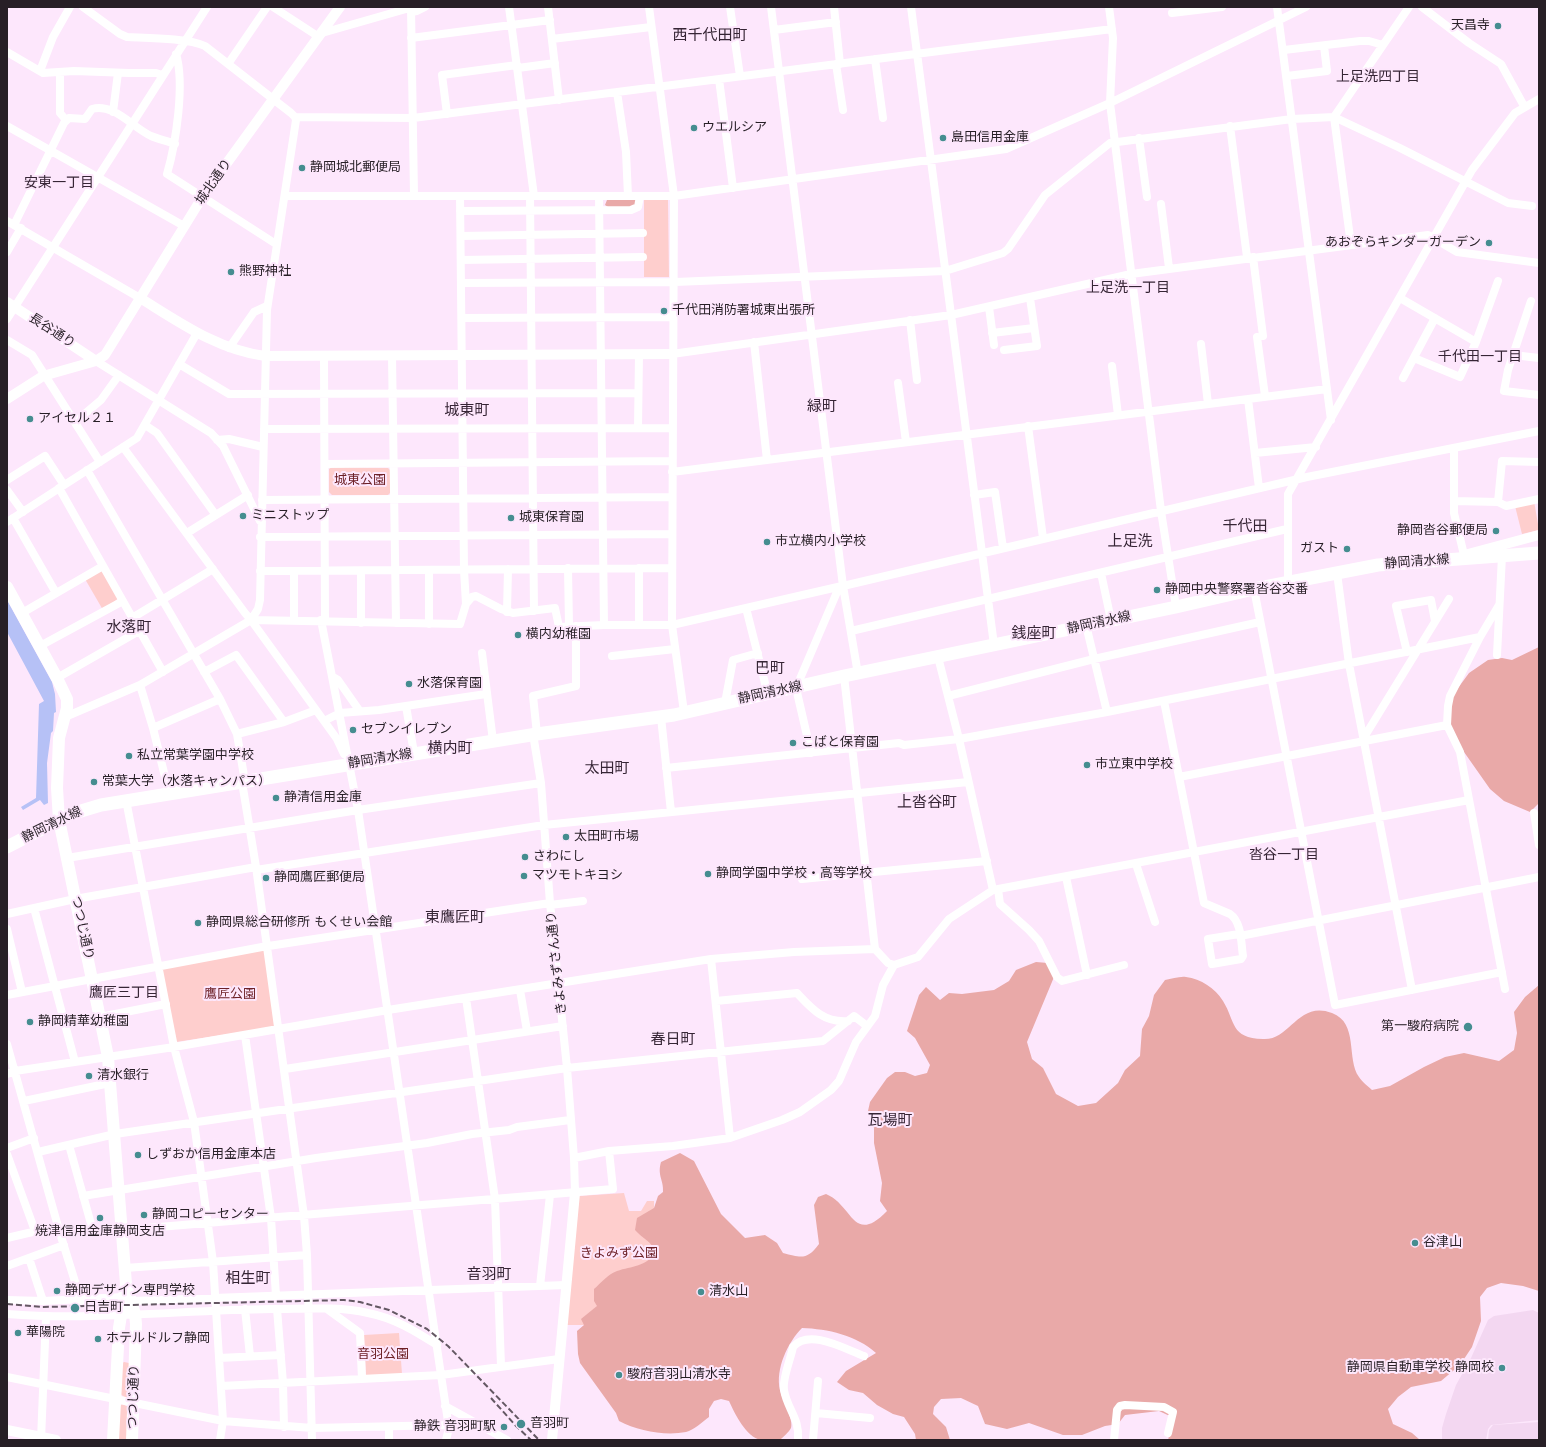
<!DOCTYPE html>
<html>
<head>
<meta charset="utf-8">
<style>
  body { margin:0 }
  #map { position:relative; width:1546px; height:1447px; overflow:hidden; background:#fde7fc; font-family:"DejaVu Sans",sans-serif }
  canvas { display:block }
  .frame { position:absolute; inset:0; border:8px solid #271f26; pointer-events:none }
</style>
</head>
<body>
<div id="map">
<canvas width="1546" height="1447"></canvas>
<div class="frame"></div>
</div>
<script>
const context = document.querySelector('canvas').getContext('2d');
context.lineJoin = 'round';
function fill(path, color) {
  context.fillStyle = color;
  context.fill(path, 'evenodd');
}
function stroke(path, color, width, dash) {
  context.strokeStyle = color;
  context.lineWidth = width;
  context.lineCap = dash ? 'butt' : 'round';
  context.setLineDash(dash || []);
  context.stroke(path);
}
function write(font, color, halo, rows, align = 'center') {
  context.font = font + ' "DejaVu Sans","Noto Sans JP",sans-serif';
  context.lineWidth = 4;
  context.setLineDash([]);
  context.textBaseline = 'middle';
  context.strokeStyle = halo;
  context.fillStyle = color;
  for (const [text, x, y, turn = 0] of rows) {
    context.save();
    context.translate(x, y);
    context.rotate((+turn || 0) * Math.PI / 180);
    context.textAlign = isNaN(turn) ? turn : align;
    if (halo) context.strokeText(text, 0, 0);
    context.fillText(text, 0, 0);
    context.restore();
  }
}
const built = new Path2D(`
  M 1533,1310 L 1539,1313 L 1539,1420 L 1491,1425 L 1488,1429 L 1486,1440 L 1442,1440 L 1442,1428 L 1446,1414 L 1456,1385 L 1471,1358 L 1488,1320 L 1494,1316 Z
  M 1539,1422 L 1539,1440 L 1488,1440 L 1489,1430 L 1493,1425 Z`);
const green = new Path2D(`
  M 644,200 L 668,200 L 669,277 L 644,277 Z
  M 332,467 L 388,468 L 390,470 L 390,493 L 388,495 L 332,495 L 329,492 L 329,469 Z
  M 1534,501 L 1539,530 L 1522,534 L 1515,506 Z
  M 101,570 L 119,598 L 103,610 L 85,579 Z
  M 264,949 L 276,1027 L 176,1042 L 161,969 Z
  M 624,1193 L 629,1211 L 641,1211 L 647,1201 L 654,1201 L 654,1209 L 682,1236 L 584,1325 L 567,1325 L 579,1196 Z
  M 399,1333 L 402,1374 L 366,1376 L 364,1335 Z
  M 124,1362 L 129,1363 L 129,1397 L 126,1398 L 120,1394 L 122,1363 Z
  M 122,1404 L 129,1407 L 128,1440 L 117,1440 L 120,1406 Z`);
const forest = new Path2D(`
  M 635,199 L 637,201 L 635,207 L 608,207 L 605,205 L 607,200 Z
  M 1539,647 L 1539,803 L 1530,812 L 1504,801 L 1490,789 L 1464,752 L 1450,726 L 1450,702 L 1458,688 L 1469,673 L 1488,660 L 1502,658 L 1512,660 Z
  M 1036,962 L 1048,963 L 1054,977 L 1027,1042 L 1032,1059 L 1043,1068 L 1056,1094 L 1078,1106 L 1096,1103 L 1118,1083 L 1125,1070 L 1140,1056 L 1142,1029 L 1149,1016 L 1154,995 L 1165,980 C 1172,979 1180,976 1186,977 C 1201,979 1215,988 1223,1001 C 1236,1022 1230,1038 1263,1039 C 1290,1041 1298,1000 1332,1013 C 1359,1023 1346,1059 1359,1077 C 1362,1082 1368,1086 1372,1090 L 1390,1086 L 1424,1067 L 1445,1057 L 1464,1053 L 1499,1061 L 1514,1050 L 1517,1033 L 1514,1012 L 1525,997 L 1539,985 L 1539,1291 L 1523,1286 L 1501,1283 L 1487,1288 L 1480,1297 L 1481,1321 L 1472,1347 L 1460,1365 L 1441,1381 L 1411,1387 L 1398,1397 L 1388,1409 L 1393,1424 L 1412,1433 L 1420,1440 L 1168,1440 L 1174,1418 L 1159,1411 L 1125,1415 L 1118,1424 L 1105,1426 L 1082,1435 L 1063,1435 L 1029,1423 L 1007,1429 L 985,1424 L 978,1406 L 961,1398 L 941,1399 L 934,1407 L 933,1414 L 946,1427 L 950,1440 L 916,1440 L 915,1434 L 904,1417 L 893,1414 L 877,1405 L 863,1393 L 849,1390 L 837,1382 L 846,1371 L 876,1353 C 856,1335 828,1329 802,1328 C 788,1342 775,1369 780,1390 C 782,1399 794,1420 791,1428 C 789,1432 783,1437 780,1440 C 774,1440 767,1441 761,1440 C 746,1437 735,1414 729,1401 L 721,1399 L 714,1401 L 709,1409 L 709,1417 C 702,1422 694,1430 686,1432 C 665,1436 638,1431 619,1421 L 616,1413 L 580,1363 L 578,1354 L 577,1331 L 584,1325 L 581,1319 L 597,1306 L 594,1301 L 594,1289 C 601,1283 608,1274 617,1271 C 632,1266 646,1267 656,1252 C 651,1241 643,1239 635,1230 L 637,1218 L 654,1208 L 658,1196 L 663,1192 C 664,1180 657,1176 661,1162 L 680,1153 L 694,1161 L 721,1214 L 745,1238 L 765,1235 L 777,1243 L 783,1253 C 802,1258 807,1260 819,1244 L 814,1205 L 818,1197 L 826,1194 C 853,1205 853,1246 887,1211 L 880,1201 L 882,1183 L 874,1143 L 874,1128 L 868,1111 L 870,1102 L 887,1078 L 895,1072 L 905,1072 L 915,1076 L 927,1073 L 930,1065 L 915,1038 L 907,1031 L 919,995 L 926,987 L 940,1000 L 949,993 L 962,994 L 994,990 L 1009,981 L 1016,970 Z`);
const water = new Path2D(`
  M 7,600 L 52,682 L 55,694 L 56,712 L 54,713 L 53,731 L 51,733 L 47,763 L 48,803 L 44,805 L 40,800 L 23,810 L 21,807 L 36,798 L 39,704 L 44,701 L 7,632 Z`);
const minor = new Path2D(`
  M 273,7 L 319,37
  M 411,7 L 414,196
  M 509,7 L 534,196
  M 548,7 L 559,100
  M 649,7 L 674,196 L 672,625 L 684,712
  M 730,7 L 740,76
  M 771,7 L 843,586 L 858,674
  M 834,7 L 840,64
  M 911,7 L 994,645
  M 1109,7 L 1113,38 L 1110,103 L 1161,511 L 1176,607
  M 1277,7 L 1331,420
  M 1422,7 L 1469,43 L 1501,64 L 1524,106
  M 411,12 L 417,11 L 425,7
  M 1172,13 L 1222,7
  M 774,30 L 836,22
  M 322,33 L 413,7
  M 411,38 L 550,20
  M 552,39 L 651,27
  M 1284,50 L 1360,41 L 1369,41 L 1383,45
  M 7,52 L 43,73 L 74,71 L 129,73 L 156,73 L 162,75
  M 176,54 C 185,84 176,143 167,174 L 276,244
  M 875,59 L 883,118
  M 228,64 L 267,7
  M 836,64 L 843,110
  M 518,68 L 555,63
  M 40,71 L 53,37 L 70,7
  M 60,72 L 60,113 L 66,120
  M 1287,76 L 1327,71 L 1324,46
  M 719,79 L 733,188
  M 617,92 L 626,152 L 628,196
  M 113,112 L 118,73
  M 447,114 L 442,75 L 517,65
  M 295,117 L 413,118 L 1112,29
  M 7,126 L 184,226
  M 1230,126 L 1247,257
  M 1139,138 L 1147,197
  M 285,196 L 674,196 L 1006,149 L 1110,103 L 1306,7
  M 530,196 L 534,611
  M 599,196 L 604,625
  M 1161,204 L 1169,268
  M 460,211 L 631,210 L 638,207 L 640,196
  M 7,221 L 140,298
  M 14,225 L 64,123 L 69,118 L 85,119 L 92,109 C 114,103 132,127 151,136 C 158,139 167,141 175,144
  M 461,236 L 643,233
  M 1351,245 L 1334,117 L 1409,7
  M 7,252 L 21,228
  M 1253,257 L 1263,336
  M 461,260 L 643,257
  M 461,283 L 675,282 L 945,271 L 1003,253 L 1008,249 L 1045,195 L 1110,143 L 1292,119 L 1334,117 L 1400,148 L 1508,203 L 1532,206
  M 1400,298 L 1476,342
  M 1531,301 L 1508,370 L 1504,391 L 1539,395
  M 989,307 L 994,345
  M 462,318 L 673,317
  M 7,319 L 207,7
  M 910,320 L 917,380
  M 992,333 L 1034,328
  M 1257,337 L 1265,396
  M 7,340 L 32,355 L 100,462
  M 754,342 L 767,460
  M 1201,344 L 1208,404
  M 229,348 L 254,312 L 267,306
  M 1004,350 L 1037,346 L 1030,298
  M 672,354 L 951,315 L 1131,274 L 1428,235 L 1457,252 L 1539,263
  M 1513,355 L 1539,358
  M 324,356 L 325,620
  M 392,356 L 396,623
  M 1414,358 L 1460,377 L 1476,342 L 1498,281
  M 96,361 L 211,433 L 223,446 L 260,521
  M 179,364 L 229,394 L 638,393
  M 1112,366 L 1118,415
  M 1403,378 L 1435,318
  M 898,383 L 906,442
  M 1248,399 L 1259,488
  M 75,422 L 101,400 L 119,375
  M 145,425 L 157,433 L 215,514
  M 1028,426 L 1043,538
  M 638,428 L 639,354
  M 264,429 L 672,428
  M 217,440 L 229,439 L 263,447
  M 123,447 L 245,613 L 251,620 L 337,739 L 344,754
  M 1454,448 L 1454,513 L 1464,555
  M 1255,453 L 1316,447
  M 325,464 L 672,461
  M 87,470 L 220,699 L 237,734 L 245,782
  M 672,472 L 1327,389
  M 7,480 L 45,456 L 64,485
  M 59,488 L 163,672
  M 7,490 L 23,512
  M 974,495 L 995,492 L 1003,548
  M 262,500 L 672,497
  M 1454,501 L 1498,502 L 1506,506 L 1539,499
  M 1498,502 L 1502,461 L 1539,462
  M 13,518 L 56,593
  M 7,522 L 137,438 L 197,333
  M 187,533 L 248,495
  M 260,537 L 672,534
  M 568,568 L 569,626
  M 639,568 L 639,625
  M 429,570 L 429,624
  M 260,571 L 672,568
  M 294,571 L 294,621
  M 361,571 L 361,623
  M 1101,573 L 1111,620
  M 1337,573 L 1349,664 L 1412,990
  M 1288,582 L 1288,494 L 1472,170 L 1515,113 L 1539,99
  M 1254,589 L 1335,1005 L 1502,972
  M 466,604 L 472,597 L 476,596 L 501,609 L 513,613 L 555,608 L 559,627 L 604,625 L 672,625 L 842,586
  M 746,608 L 768,695
  M 507,612 L 508,569
  M 22,613 L 103,566
  M 132,618 L 213,569
  M 251,620 L 460,624 L 466,604 L 464,570 L 460,196
  M 321,620 L 358,810 L 441,1375 L 449,1428 L 446,1440
  M 1086,625 L 1107,712
  M 851,631 L 1287,529
  M 1480,637 L 1450,696 L 1448,706 L 1447,725 L 1460,752 L 1505,989
  M 40,646 L 123,601
  M 1407,652 L 1396,606 L 1431,600 L 1435,621
  M 482,653 L 493,741
  M 1497,655 L 1502,556
  M 612,656 L 675,649
  M 938,657 L 959,739 L 993,890
  M 204,672 L 236,655 L 284,722
  M 333,677 L 338,680 L 359,710
  M 57,678 L 139,631
  M 140,685 L 153,728 L 169,793
  M 948,696 L 1094,659 L 1260,622
  M 1164,701 L 1204,903 L 1230,914 C 1242,922 1241,944 1243,956 L 1241,959 L 1212,964 L 1208,939 L 1239,934
  M 725,703 L 733,660 L 758,653
  M 406,706 L 414,753
  M 65,717 L 140,685 L 251,620 L 258,609 L 260,600 L 267,310 L 296,120 L 295,117 L 291,113 L 205,46 C 188,38 147,38 127,37 L 120,34 L 83,7
  M 661,717 L 671,812
  M 324,721 L 340,713 L 379,710 L 486,694
  M 153,728 L 220,699
  M 237,734 L 284,722 L 316,710
  M 533,734 L 541,783 L 550,903 L 567,1068 L 574,1158 L 575,1193
  M 537,734 L 533,696 L 576,686 L 576,626
  M 1363,739 L 1449,599
  M 811,753 L 796,688 L 837,592 L 843,586 L 1307,477 L 1539,431
  M 666,768 L 899,743 L 904,745 L 959,739 L 1107,712 L 1480,637 L 1499,605
  M 1179,777 L 1447,725
  M 242,782 L 256,867 L 304,1216 L 307,1255 L 312,1440
  M 126,800 L 174,1047 L 194,1122 L 213,1262 L 223,1421 L 220,1440
  M 1534,813 L 1539,845
  M 67,858 L 358,810 L 541,783
  M 1136,864 L 1155,922
  M 256,870 L 544,825 L 968,782
  M 1066,877 L 1087,975
  M 802,879 L 987,861
  M 998,889 L 1000,904 L 1029,930 L 1039,941 L 1057,977 L 1062,981 L 1124,965
  M 550,905 L 583,901
  M 34,908 L 75,1062
  M 7,914 L 75,899 L 256,867
  M 7,929 L 22,992
  M 1240,936 L 1539,877
  M 875,949 L 888,963 L 894,965
  M 711,959 L 730,1138
  M 520,990 L 527,1031
  M 7,995 L 262,947 L 550,903
  M 466,998 L 495,1199 L 501,1366
  M 716,1001 L 797,993 C 812,1009 824,1023 848,1021
  M 100,1017 L 166,1004
  M 245,1035 L 271,1218 L 276,1296
  M 7,1044 L 59,1230 L 81,1301
  M 285,1069 L 563,1026
  M 7,1074 L 15,1071 L 174,1047 L 388,1010 L 711,959 L 794,952 L 875,949 L 844,676
  M 24,1101 L 110,1083
  M 69,1145 L 93,1231
  M 7,1148 L 34,1138
  M 38,1152 L 115,1134 L 567,1068 L 823,1041 L 854,1016 L 867,1026
  M 7,1154 L 35,1231
  M 574,1158 L 609,1151 L 673,1146 L 730,1138 L 782,1120 L 800,1112 L 831,1090 L 839,1081 L 856,1042 L 875,1016 L 883,985 L 894,965 L 918,957 L 949,919 L 993,890 L 1469,800
  M 83,1196 L 316,1158 L 427,1143 L 472,1134 L 509,1130 L 517,1127 L 570,1120
  M 7,1238 L 41,1230 L 123,1230 L 613,1189 L 609,1151
  M 29,1258 L 43,1301
  M 7,1266 L 64,1245
  M 125,1268 L 307,1255
  M 540,1286 L 550,1195
  M 7,1300 L 43,1301 L 124,1297
  M 132,1301 L 566,1285
  M 245,1309 L 250,1356
  M 277,1309 L 283,1383 L 284,1427
  M 327,1309 L 360,1333 L 362,1379
  M 7,1314 C 95,1321 183,1310 271,1309 C 303,1309 337,1306 368,1313 C 394,1318 415,1331 437,1345
  M 219,1358 L 281,1355
  M 7,1377 L 223,1421 L 312,1428 L 448,1425
  M 221,1386 L 441,1375 L 559,1359
  M 445,1406 L 507,1440
  M 816,1413 L 870,1418
  M 41,1440 L 46,1317
  M 389,1440 L 389,1427
  M 798,1440 C 800,1418 787,1409 784,1390 C 782,1379 791,1358 793,1347 C 809,1328 845,1349 864,1356
  M 813,1440 L 818,1381
  M 1114,1440 L 1117,1410 L 1120,1406 L 1125,1405 L 1164,1407 L 1173,1412 L 1168,1433`);
const tertiary = new Path2D(`
  M 140,298 C 179,322 218,350 265,356 L 672,354
  M 7,302 L 96,361
  M 7,399 L 43,376 L 96,361 L 105,355 L 203,196 L 340,7
  M 1468,554 L 1539,535
  M 7,1430 L 56,1440
  M 552,1440 L 575,1193`);
const secondary = new Path2D(`
  M 7,587 L 57,678 L 67,699 L 67,708 L 59,738 L 57,788 L 59,820 L 108,1057 L 110,1083 L 126,1284 L 119,1328 L 113,1440
  M 126,1285 L 135,1314 L 136,1324 L 132,1440`);
const primary = new Path2D(`
  M 7,847 L 71,814 L 101,805 L 537,734 L 674,715 L 844,676 L 1176,607 L 1254,589 L 1378,565 L 1539,553`);
const rail = new Path2D(`
  M 7,1304 L 42,1307 L 344,1300 L 360,1302 L 389,1310 L 427,1329 L 448,1346 L 539,1440
  M 491,1398 L 516,1426 L 531,1440`);
const markers = [
  [1498,26,4,"#458d90"],
  [694,128,4,"#458d90"],
  [943,138,4,"#458d90"],
  [302,168,4,"#458d90"],
  [1489,243,4,"#458d90"],
  [231,272,4,"#458d90"],
  [664,311,4,"#458d90"],
  [30,419,4,"#458d90"],
  [243,516,4,"#458d90"],
  [511,518,4,"#458d90"],
  [1496,531,4,"#458d90"],
  [767,542,4,"#458d90"],
  [1347,549,4,"#458d90"],
  [1157,590,4,"#458d90"],
  [518,635,4,"#458d90"],
  [409,684,4,"#458d90"],
  [353,730,4,"#458d90"],
  [793,743,4,"#458d90"],
  [129,756,4,"#458d90"],
  [1087,765,4,"#458d90"],
  [94,782,4,"#458d90"],
  [276,798,4,"#458d90"],
  [566,837,4,"#458d90"],
  [525,857,4,"#458d90"],
  [708,874,4,"#458d90"],
  [524,876,4,"#458d90"],
  [266,878,4,"#458d90"],
  [198,923,4,"#458d90"],
  [30,1022,4,"#458d90"],
  [1468,1027,5,"#458d90"],
  [89,1076,4,"#458d90"],
  [138,1155,4,"#458d90"],
  [144,1215,4,"#458d90"],
  [100,1218,4,"#458d90"],
  [1415,1243,4,"#458d90"],
  [57,1291,4,"#458d90"],
  [701,1292,4,"#458d90"],
  [75,1308,5,"#458d90"],
  [18,1333,4,"#458d90"],
  [98,1339,4,"#458d90"],
  [1502,1368,4,"#458d90"],
  [619,1375,4,"#458d90"],
  [521,1424,5,"#458d90"],
  [504,1427,4,"#458d90"]
];
const poiNames = [
  ["天昌寺",1490,26,"right"],
  ["ウエルシア",702,128],
  ["島田信用金庫",951,138],
  ["静岡城北郵便局",310,168],
  ["あおぞらキンダーガーデン",1481,243,"right"],
  ["熊野神社",239,272],
  ["千代田消防署城東出張所",672,311],
  ["アイセル２１",38,419],
  ["ミニストップ",251,516],
  ["城東保育園",519,518],
  ["静岡沓谷郵便局",1488,531,"right"],
  ["市立横内小学校",775,542],
  ["ガスト",1339,549,"right"],
  ["静岡中央警察署沓谷交番",1165,590],
  ["横内幼稚園",526,635],
  ["水落保育園",417,684],
  ["セブンイレブン",361,730],
  ["こばと保育園",801,743],
  ["私立常葉学園中学校",137,756],
  ["市立東中学校",1095,765],
  ["常葉大学（水落キャンパス）",102,782],
  ["静清信用金庫",284,798],
  ["太田町市場",574,837],
  ["さわにし",533,857],
  ["静岡学園中学校・高等学校",716,874],
  ["マツモトキヨシ",532,876],
  ["静岡鷹匠郵便局",274,878],
  ["静岡県総合研修所 もくせい会館",206,923],
  ["静岡精華幼稚園",38,1022],
  ["第一駿府病院",1459,1027,"right"],
  ["清水銀行",97,1076],
  ["しずおか信用金庫本店",146,1155],
  ["静岡コピーセンター",152,1215],
  ["焼津信用金庫静岡支店",100,1232,"center"],
  ["谷津山",1423,1243],
  ["静岡デザイン専門学校",65,1291],
  ["清水山",709,1292],
  ["日吉町",84,1308],
  ["華陽院",26,1333],
  ["ホテルドルフ静岡",106,1339],
  ["静岡県自動車学校 静岡校",1494,1368,"right"],
  ["駿府音羽山清水寺",627,1375],
  ["音羽町",530,1424],
  ["静鉄 音羽町駅",496,1427,"right"]
];
const streetNames = [
  ["城北通り",214,182,-55],
  ["長谷通り",52,331,33],
  ["静岡清水線",1417,562,-4],
  ["静岡清水線",1099,623,-12],
  ["静岡清水線",770,693,-12],
  ["静岡清水線",380,759,-9],
  ["静岡清水線",52,825,-26],
  ["つつじ通り",82,928,78],
  ["きよみずさん通り",557,963,-96],
  ["つつじ通り",134,1397,-88]
];
const parkNames = [
  ["城東公園",360,481],
  ["鷹匠公園",230,995],
  ["きよみず公園",619,1254],
  ["音羽公園",383,1355]
];
const neighbourhoodNames = [
  ["上足洗四丁目",1378,77],
  ["安東一丁目",59,183],
  ["上足洗一丁目",1128,288],
  ["千代田一丁目",1480,357],
  ["沓谷一丁目",1284,855],
  ["鷹匠三丁目",124,993]
];
const quarterNames = [
  ["西千代田町",710,36],
  ["緑町",822,407],
  ["城東町",467,411],
  ["千代田",1245,527],
  ["上足洗",1130,542],
  ["水落町",129,628],
  ["銭座町",1034,634],
  ["巴町",770,669],
  ["横内町",450,749],
  ["太田町",607,769],
  ["上沓谷町",927,803],
  ["東鷹匠町",455,918],
  ["春日町",673,1040],
  ["瓦場町",890,1121],
  ["音羽町",489,1275],
  ["相生町",248,1279]
];
fill(built, '#f3d7f1');
fill(green, '#fececd');
fill(forest, '#e9a9a8');
fill(water, '#b6c1f6');
stroke(minor, '#fff', 8);
stroke(tertiary, '#fff', 10);
stroke(secondary, '#fff', 12);
stroke(primary, '#fff', 13);
stroke(rail, '#645863', 2, [6, 3]);
for (const [x, y, r, color] of markers) {
  const dot = new Path2D();
  dot.arc(x, y, r, 0, 2 * Math.PI);
  context.fillStyle = color;
  context.fill(dot);
  stroke(dot, '#fde7fc', 1.5);
}
write('13px', '#271f26', '#fde7fc', poiNames, 'left');
write('13px', '#271f26', '#fde7fc', streetNames);
write('13px', '#6d2127', '#fde7fc', parkNames);
write('14px', '#362535', '#fde7fc', neighbourhoodNames);
write('15px', '#362535', '#fde7fc', quarterNames);
</script>
</body>
</html>
